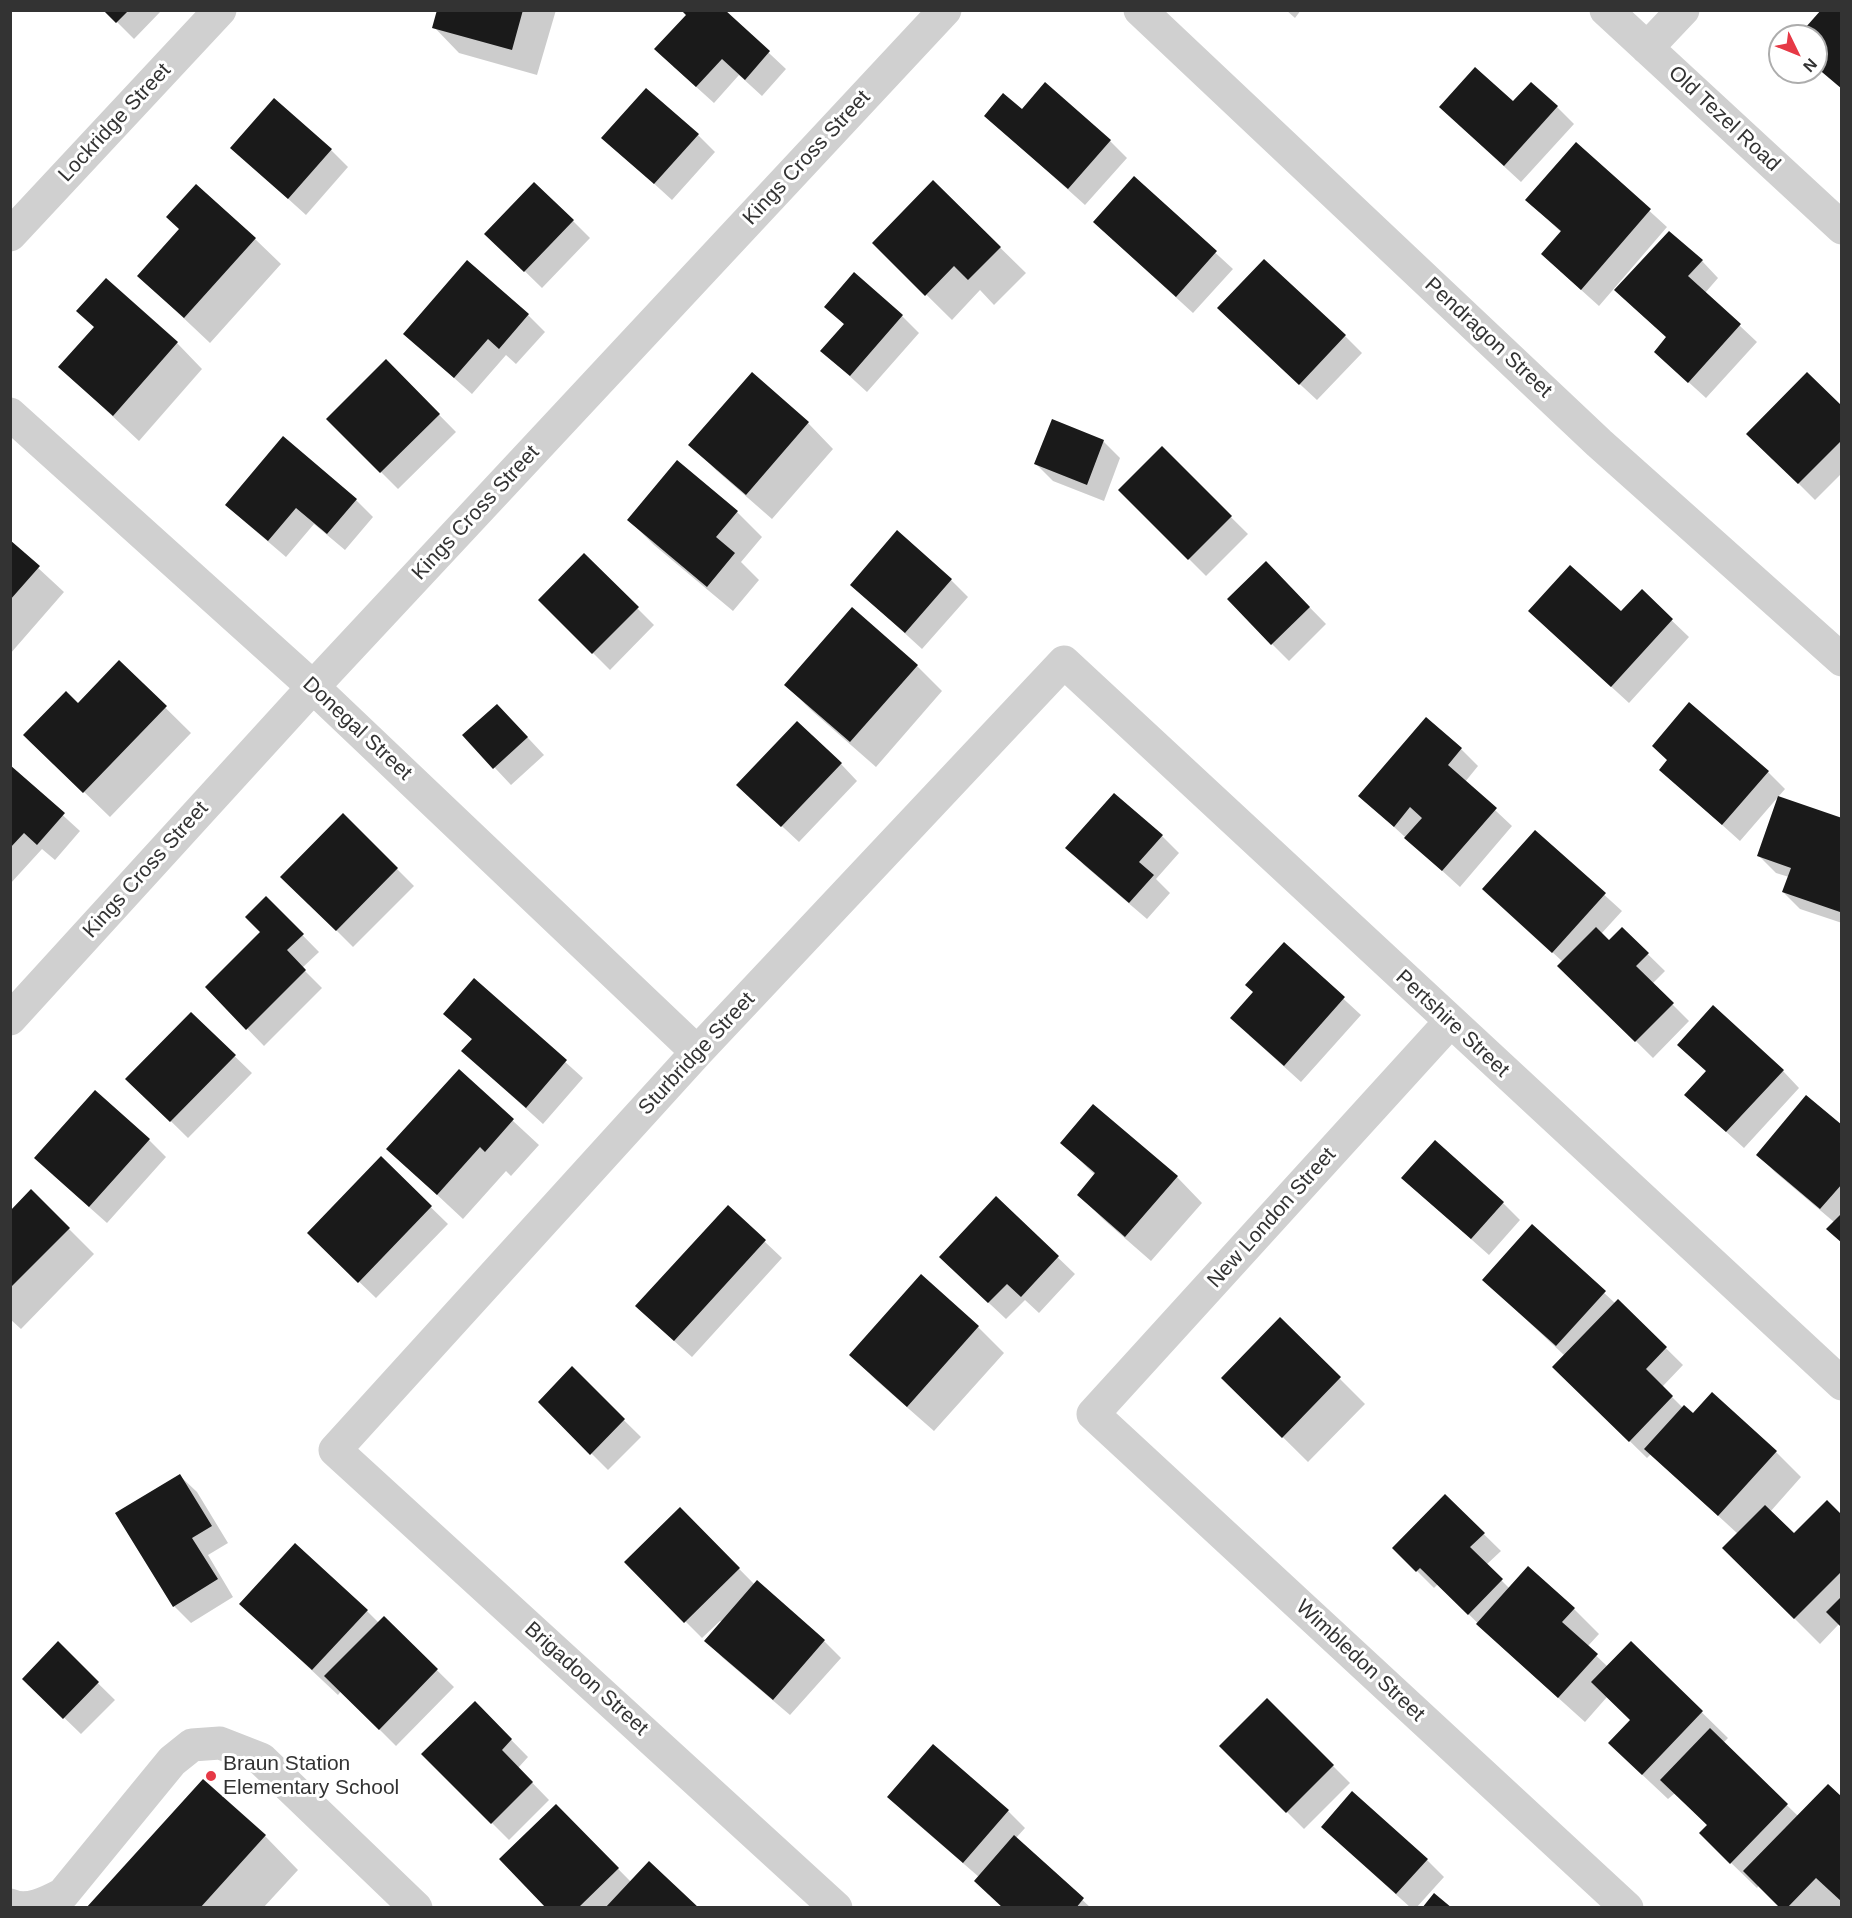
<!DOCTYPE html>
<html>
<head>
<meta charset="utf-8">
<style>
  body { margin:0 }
  #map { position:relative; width:1852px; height:1918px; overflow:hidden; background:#fff; font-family:Helvetica,sans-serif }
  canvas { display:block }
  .frame { position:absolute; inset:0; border:12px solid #333; pointer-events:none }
  .north { position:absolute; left:1768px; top:24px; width:60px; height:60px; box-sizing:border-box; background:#fff; border:2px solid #adadad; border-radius:50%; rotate:133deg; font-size:16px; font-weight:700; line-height:24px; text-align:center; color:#333 }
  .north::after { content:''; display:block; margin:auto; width:21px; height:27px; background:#e63946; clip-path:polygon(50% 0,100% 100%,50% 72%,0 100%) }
</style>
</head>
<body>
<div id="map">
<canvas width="1852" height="1918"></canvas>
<div class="frame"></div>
<div class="north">N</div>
</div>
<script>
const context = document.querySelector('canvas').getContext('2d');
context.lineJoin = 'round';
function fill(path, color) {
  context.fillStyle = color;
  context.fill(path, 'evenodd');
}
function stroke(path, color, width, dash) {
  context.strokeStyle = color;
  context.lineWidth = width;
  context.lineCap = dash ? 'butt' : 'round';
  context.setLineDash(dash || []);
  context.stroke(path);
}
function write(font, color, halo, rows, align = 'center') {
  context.font = font + ' Helvetica,sans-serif';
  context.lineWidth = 6;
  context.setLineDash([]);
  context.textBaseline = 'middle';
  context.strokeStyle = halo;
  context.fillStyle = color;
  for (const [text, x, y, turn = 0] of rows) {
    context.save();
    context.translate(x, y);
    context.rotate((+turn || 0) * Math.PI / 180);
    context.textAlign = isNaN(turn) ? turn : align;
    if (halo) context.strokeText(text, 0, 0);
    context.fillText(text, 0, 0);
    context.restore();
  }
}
const shadow = new Path2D(`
  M 105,10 L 162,10 L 134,39 Z
  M 439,10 L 556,10 L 537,75 L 459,53 L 434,27 Z
  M 723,10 L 786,69 L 762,96 L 739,75 L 714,103 L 673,66 L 687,16 Z
  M 1286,10 L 1301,10 L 1295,18 Z
  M 1514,104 L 1557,107 L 1574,124 L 1521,182 L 1458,124 Z
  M 1022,111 L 1110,141 L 1127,158 L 1085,205 L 986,116 Z
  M 698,135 L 715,152 L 672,200 L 604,138 Z
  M 1576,144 L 1667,227 L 1599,306 L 1560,271 L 1562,233 L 1527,200 Z
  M 232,148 L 331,150 L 348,167 L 306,215 Z
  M 1135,179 L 1233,269 L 1193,313 L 1112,239 Z
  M 933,182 L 1026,273 L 994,305 L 980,290 L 952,320 L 874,243 Z
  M 196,186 L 255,239 L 281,264 L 210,343 L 139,276 L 181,230 Z
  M 573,221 L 590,238 L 542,288 L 503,250 Z
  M 1702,261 L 1718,278 L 1705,293 L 1757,342 L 1706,398 L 1673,368 L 1668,338 L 1633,307 Z
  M 107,280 L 177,343 L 202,369 L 139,441 L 60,367 L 95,328 Z
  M 826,307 L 902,316 L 919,333 L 867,392 L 822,351 L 845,325 Z
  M 528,315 L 545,332 L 516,364 L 506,355 L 472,394 L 405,334 Z
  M 1236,325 L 1345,336 L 1362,353 L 1317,400 Z
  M 386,361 L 456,432 L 398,489 L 328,419 Z
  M 752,374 L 808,423 L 833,449 L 772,519 L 716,470 L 691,445 Z
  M 1842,408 L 1842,473 L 1815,500 L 1749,434 Z
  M 283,438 L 356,500 L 373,517 L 345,550 L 314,524 L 286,557 L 244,521 L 227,504 Z
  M 1103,441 L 1120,458 L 1104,501 L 1053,481 L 1036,464 Z
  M 1162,449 L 1248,534 L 1206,576 L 1120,490 Z
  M 737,512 L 762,537 L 741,562 L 759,580 L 733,611 L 654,545 L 629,520 Z
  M 10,542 L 64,592 L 10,654 Z
  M 584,555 L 654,625 L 610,670 L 540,600 Z
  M 1266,563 L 1326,624 L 1289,661 L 1272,644 Z
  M 951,580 L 968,597 L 922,649 L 852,585 Z
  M 1642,592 L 1689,637 L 1629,703 L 1547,628 L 1621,613 Z
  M 119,662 L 191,733 L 110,817 L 51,760 Z
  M 917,666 L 942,691 L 876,767 L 811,710 L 786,685 Z
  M 1689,704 L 1768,772 L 1785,789 L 1740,841 L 1661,770 L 1669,761 Z
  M 514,723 L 544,755 L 511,785 L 465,736 Z
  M 1461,749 L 1478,766 L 1465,782 L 1512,826 L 1460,887 L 1360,796 Z
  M 841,764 L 857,781 L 799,842 L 755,801 Z
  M 10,767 L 80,831 L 55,860 L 42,849 L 10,884 Z
  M 343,815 L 414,886 L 353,947 L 283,877 Z
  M 1842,820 L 1842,923 L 1800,909 L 1783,892 L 1789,877 L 1776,873 L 1759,856 Z
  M 1535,832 L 1622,911 L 1601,934 L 1609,942 L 1622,929 L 1665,971 L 1652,984 L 1689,1021 L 1653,1058 L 1560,966 L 1563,962 L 1484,889 Z
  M 1162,836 L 1179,853 L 1156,879 L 1170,893 L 1147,919 L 1084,865 L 1068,848 Z
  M 266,898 L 319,952 L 302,968 L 322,988 L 264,1046 L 207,987 L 262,932 Z
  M 1284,944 L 1361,1015 L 1301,1082 L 1249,1035 L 1255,993 Z
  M 474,980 L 583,1078 L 543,1124 L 480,1067 L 473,1040 L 445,1013 Z
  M 191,1014 L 252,1073 L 188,1138 L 128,1079 Z
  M 459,1071 L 539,1145 L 511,1176 L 506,1171 L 463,1219 L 388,1149 Z
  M 1783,1071 L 1799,1088 L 1744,1148 L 1703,1111 Z
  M 1842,1127 L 1842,1242 L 1834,1222 L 1775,1172 L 1758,1155 Z
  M 149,1140 L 166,1157 L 107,1223 L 53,1175 Z
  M 1062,1143 L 1177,1177 L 1202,1203 L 1151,1261 L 1104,1220 L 1079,1195 L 1095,1175 Z
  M 381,1159 L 448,1224 L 376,1298 L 326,1250 Z
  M 1420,1194 L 1503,1203 L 1520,1220 L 1489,1255 Z
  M 996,1198 L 1075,1274 L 1039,1313 L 1025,1300 L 1006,1319 L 958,1274 Z
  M 728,1207 L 782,1258 L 692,1357 L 654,1323 Z
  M 10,1213 L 69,1229 L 94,1254 L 21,1329 L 10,1319 Z
  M 1532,1226 L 1616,1304 L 1618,1301 L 1683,1365 L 1662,1387 L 1683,1408 L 1693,1415 L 1776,1452 L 1801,1477 L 1770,1512 L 1794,1535 L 1842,1517 L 1842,1626 L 1839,1624 L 1820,1644 L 1724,1548 L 1738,1534 L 1651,1454 L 1647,1458 L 1554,1367 L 1565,1356 L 1484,1280 Z
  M 921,1277 L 978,1327 L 1004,1353 L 934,1431 L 876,1380 L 851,1355 Z
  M 1280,1319 L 1365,1404 L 1308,1462 L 1223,1378 Z
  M 572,1369 L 641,1437 L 608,1470 L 540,1402 Z
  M 180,1476 L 197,1492 L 228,1543 L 208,1555 L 233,1597 L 191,1623 L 174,1606 Z
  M 1445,1496 L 1501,1551 L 1486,1565 L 1510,1589 L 1574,1609 L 1599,1634 L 1587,1647 L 1608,1667 L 1631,1643 L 1728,1738 L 1723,1743 L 1798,1816 L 1842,1800 L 1842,1904 L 1838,1908 L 1782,1908 L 1759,1885 L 1757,1888 L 1726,1858 L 1708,1826 L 1675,1793 L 1668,1799 L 1635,1768 L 1632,1721 L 1607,1697 L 1585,1722 L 1504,1649 L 1438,1584 L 1434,1588 L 1394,1548 Z
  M 680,1509 L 755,1585 L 824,1641 L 841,1658 L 790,1715 L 723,1658 L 706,1641 L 722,1622 L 720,1621 L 702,1638 L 626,1562 Z
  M 241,1604 L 367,1611 L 379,1623 L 384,1618 L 454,1687 L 396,1746 L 341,1691 L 338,1695 Z
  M 58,1644 L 115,1700 L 81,1734 L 24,1679 Z
  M 1267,1700 L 1350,1783 L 1304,1829 L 1221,1746 Z
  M 475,1703 L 528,1757 L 518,1768 L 549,1800 L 509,1840 L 423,1754 Z
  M 204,1781 L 265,1836 L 298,1870 L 263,1908 L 88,1908 Z
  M 889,1797 L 1008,1811 L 1025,1828 L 1016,1838 L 1091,1908 L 1003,1908 L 979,1877 L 906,1814 Z
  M 556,1806 L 631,1882 L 696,1908 L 548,1908 Z
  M 1339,1843 L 1427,1860 L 1444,1877 L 1416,1908 L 1411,1908 Z`);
const building = new Path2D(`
  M 103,10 L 129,10 L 116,23 Z
  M 437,10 L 523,10 L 512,50 L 432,28 Z
  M 681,10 L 725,10 L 770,51 L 745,80 L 722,59 L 696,87 L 654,49 L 686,15 Z
  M 1821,10 L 1842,10 L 1842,89 L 1816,67 L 1816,36 L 1798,36 Z
  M 1475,67 L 1513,101 L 1531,82 L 1558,106 L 1504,166 L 1439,107 Z
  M 1045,82 L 1111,140 L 1068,189 L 984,116 L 1003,93 L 1022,109 Z
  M 646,88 L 699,134 L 654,184 L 601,138 Z
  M 274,98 L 332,149 L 288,199 L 230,148 Z
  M 1576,142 L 1651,209 L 1581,290 L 1541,254 L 1561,231 L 1525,200 Z
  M 1134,176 L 1217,251 L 1176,297 L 1093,222 Z
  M 933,180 L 1001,247 L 968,280 L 954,266 L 925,296 L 872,243 Z
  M 534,182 L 574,220 L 524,272 L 484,234 Z
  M 196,184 L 256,238 L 184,318 L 137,276 L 179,229 L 166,217 Z
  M 1669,231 L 1703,260 L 1688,276 L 1741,324 L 1688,383 L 1654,352 L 1666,337 L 1614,290 Z
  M 1264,259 L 1346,335 L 1299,385 L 1217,308 Z
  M 467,260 L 529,314 L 499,349 L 488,339 L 454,378 L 403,334 Z
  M 854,272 L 903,315 L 850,376 L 820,351 L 844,324 L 824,307 Z
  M 106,278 L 178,342 L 113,416 L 58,367 L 94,327 L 76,311 Z
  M 386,359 L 440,414 L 380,473 L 326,419 Z
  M 752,372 L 809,422 L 746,495 L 688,445 Z
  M 1807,372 L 1842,406 L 1842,440 L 1798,484 L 1746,434 Z
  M 1052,419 L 1104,440 L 1087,485 L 1034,464 Z
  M 283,436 L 357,499 L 327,534 L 296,508 L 268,541 L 225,505 Z
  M 1162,446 L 1232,516 L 1188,560 L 1118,490 Z
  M 677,460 L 738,511 L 716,537 L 735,553 L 707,587 L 627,520 Z
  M 897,530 L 952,579 L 905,633 L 850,585 Z
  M 10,540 L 40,566 L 10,600 Z
  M 584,553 L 639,607 L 592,654 L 538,600 Z
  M 1266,561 L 1310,607 L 1271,645 L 1227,599 Z
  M 1570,565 L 1621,611 L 1642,589 L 1673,619 L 1611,687 L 1528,611 Z
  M 852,607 L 918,665 L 850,742 L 784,685 Z
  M 119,660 L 167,706 L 83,793 L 23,735 L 66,691 L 78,703 Z
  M 1689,702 L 1769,771 L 1722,825 L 1659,770 L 1667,760 L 1652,746 Z
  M 497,704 L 528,737 L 493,769 L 462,735 Z
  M 1426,717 L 1462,748 L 1448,765 L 1497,808 L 1442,871 L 1404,838 L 1422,818 L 1410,807 L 1394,827 L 1358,796 Z
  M 797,721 L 842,763 L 781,827 L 736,785 Z
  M 10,765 L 65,813 L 37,845 L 24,833 L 10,848 Z
  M 1114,793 L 1163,835 L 1139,862 L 1154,875 L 1129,903 L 1065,848 Z
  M 1778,796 L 1842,818 L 1840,912 L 1782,892 L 1791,868 L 1757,856 Z
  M 343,813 L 398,868 L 336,931 L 280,877 Z
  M 1535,830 L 1606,893 L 1552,953 L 1482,889 Z
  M 266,896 L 304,934 L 287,950 L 306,970 L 246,1030 L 205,987 L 260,932 L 245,917 Z
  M 1596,927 L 1609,940 L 1622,927 L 1649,953 L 1636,966 L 1674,1003 L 1635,1042 L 1557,966 Z
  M 1284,942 L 1345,997 L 1284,1066 L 1230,1018 L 1253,992 L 1245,985 Z
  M 474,978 L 567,1060 L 526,1108 L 461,1051 L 472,1039 L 443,1014 Z
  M 1713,1005 L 1784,1070 L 1726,1132 L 1684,1095 L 1706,1071 L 1677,1045 Z
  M 191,1012 L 236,1055 L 170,1122 L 125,1079 Z
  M 459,1069 L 514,1119 L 485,1152 L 480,1147 L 437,1195 L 386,1149 Z
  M 95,1090 L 150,1139 L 89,1207 L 34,1158 Z
  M 1806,1095 L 1842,1125 L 1842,1184 L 1820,1209 L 1756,1155 Z
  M 1093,1104 L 1178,1176 L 1125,1237 L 1077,1195 L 1095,1173 L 1060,1143 Z
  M 1435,1140 L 1504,1202 L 1471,1239 L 1401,1178 Z
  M 381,1156 L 432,1206 L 358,1283 L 307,1233 Z
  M 31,1189 L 70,1228 L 10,1288 L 10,1211 Z
  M 996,1196 L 1059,1256 L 1021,1297 L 1007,1284 L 988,1303 L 939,1257 Z
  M 728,1205 L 766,1240 L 674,1341 L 635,1306 Z
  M 1842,1213 L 1842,1243 L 1826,1229 Z
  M 1532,1224 L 1606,1291 L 1556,1346 L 1482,1280 Z
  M 921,1274 L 979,1326 L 907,1407 L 849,1355 Z
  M 1618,1299 L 1667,1347 L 1646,1369 L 1673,1396 L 1629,1442 L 1552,1367 Z
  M 1280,1317 L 1341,1377 L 1282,1438 L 1221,1378 Z
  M 572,1366 L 625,1419 L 590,1455 L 538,1402 Z
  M 1712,1392 L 1777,1451 L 1718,1516 L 1644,1449 L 1684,1405 L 1693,1413 Z
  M 180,1474 L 212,1526 L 192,1538 L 218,1579 L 173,1607 L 115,1513 Z
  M 1445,1494 L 1485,1533 L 1470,1547 L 1503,1579 L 1468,1615 L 1420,1568 L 1416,1572 L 1392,1548 Z
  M 1827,1500 L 1842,1515 L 1842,1571 L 1794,1619 L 1722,1548 L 1765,1505 L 1794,1533 Z
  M 680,1507 L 740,1568 L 684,1623 L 624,1562 Z
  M 295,1543 L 368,1610 L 312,1670 L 239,1604 Z
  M 1528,1566 L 1575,1608 L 1562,1622 L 1598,1654 L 1558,1698 L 1476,1624 Z
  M 757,1580 L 825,1640 L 773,1700 L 704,1641 Z
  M 1842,1596 L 1842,1628 L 1826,1612 Z
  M 384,1616 L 438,1669 L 379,1730 L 324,1676 Z
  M 58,1641 L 99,1682 L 63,1719 L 22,1679 Z
  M 1631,1641 L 1703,1711 L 1642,1775 L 1608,1743 L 1630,1720 L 1591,1682 Z
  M 1267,1698 L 1334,1765 L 1286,1813 L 1219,1746 Z
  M 475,1701 L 512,1739 L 502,1750 L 533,1782 L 491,1824 L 421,1754 Z
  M 1710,1728 L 1788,1804 L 1730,1864 L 1699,1833 L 1707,1825 L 1660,1780 Z
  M 933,1744 L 1009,1810 L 963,1863 L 887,1797 Z
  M 203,1779 L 266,1835 L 200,1908 L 86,1908 Z
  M 1828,1784 L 1842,1797 L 1842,1902 L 1816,1878 L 1787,1908 L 1780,1908 L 1743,1871 Z
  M 1352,1791 L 1428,1859 L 1396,1894 L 1321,1827 Z
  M 556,1804 L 619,1868 L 578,1908 L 546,1908 L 499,1859 Z
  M 1014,1835 L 1084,1898 L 1076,1908 L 1003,1908 L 974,1881 Z
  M 649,1861 L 699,1908 L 605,1908 Z
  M 1434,1893 L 1452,1908 L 1422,1908 Z`);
const minor = new Path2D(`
  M 1140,10 L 1599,443 L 1842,660
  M 1606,10 L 1842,228
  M 1647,48 L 1683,10
  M 10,235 L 220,10
  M 10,414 L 313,687 L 697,1052
  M 10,1019 L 313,687 L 945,10
  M 1450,1022 L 1093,1414 L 1627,1908
  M 10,1905 C 27,1913 48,1902 63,1894 L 172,1761 L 192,1745 L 220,1743 L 261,1759 L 416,1908
  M 836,1908 L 335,1450 L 697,1052 L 1064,662 L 1842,1384`);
const markers = [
  [211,1776,6,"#e63946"]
];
const streetNames = [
  ["Old Tezel Road",1724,119,43],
  ["Lockridge Street",115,123,-47],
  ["Kings Cross Street",807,158,-47],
  ["Pendragon Street",1488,338,43],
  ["Kings Cross Street",476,513,-47],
  ["Donegal Street",357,729,43],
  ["Kings Cross Street",146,870,-48],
  ["Pertshire Street",1452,1024,43],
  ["Sturbridge Street",697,1054,-47],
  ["New London Street",1272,1218,-48],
  ["Wimbledon Street",1360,1661,43],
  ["Brigadoon Street",586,1679,42]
];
const poiNames = [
  ["Braun Station",223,1764],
  ["Elementary School",223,1788]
];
fill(shadow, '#0003');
fill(building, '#1a1a1a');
stroke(minor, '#d0d0d0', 33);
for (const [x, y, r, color] of markers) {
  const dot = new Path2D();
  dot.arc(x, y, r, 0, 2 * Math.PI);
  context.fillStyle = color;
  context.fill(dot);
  stroke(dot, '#fff', 2);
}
write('21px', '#333', '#fff', streetNames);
write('21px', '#333', '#fff', poiNames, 'left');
</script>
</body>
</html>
